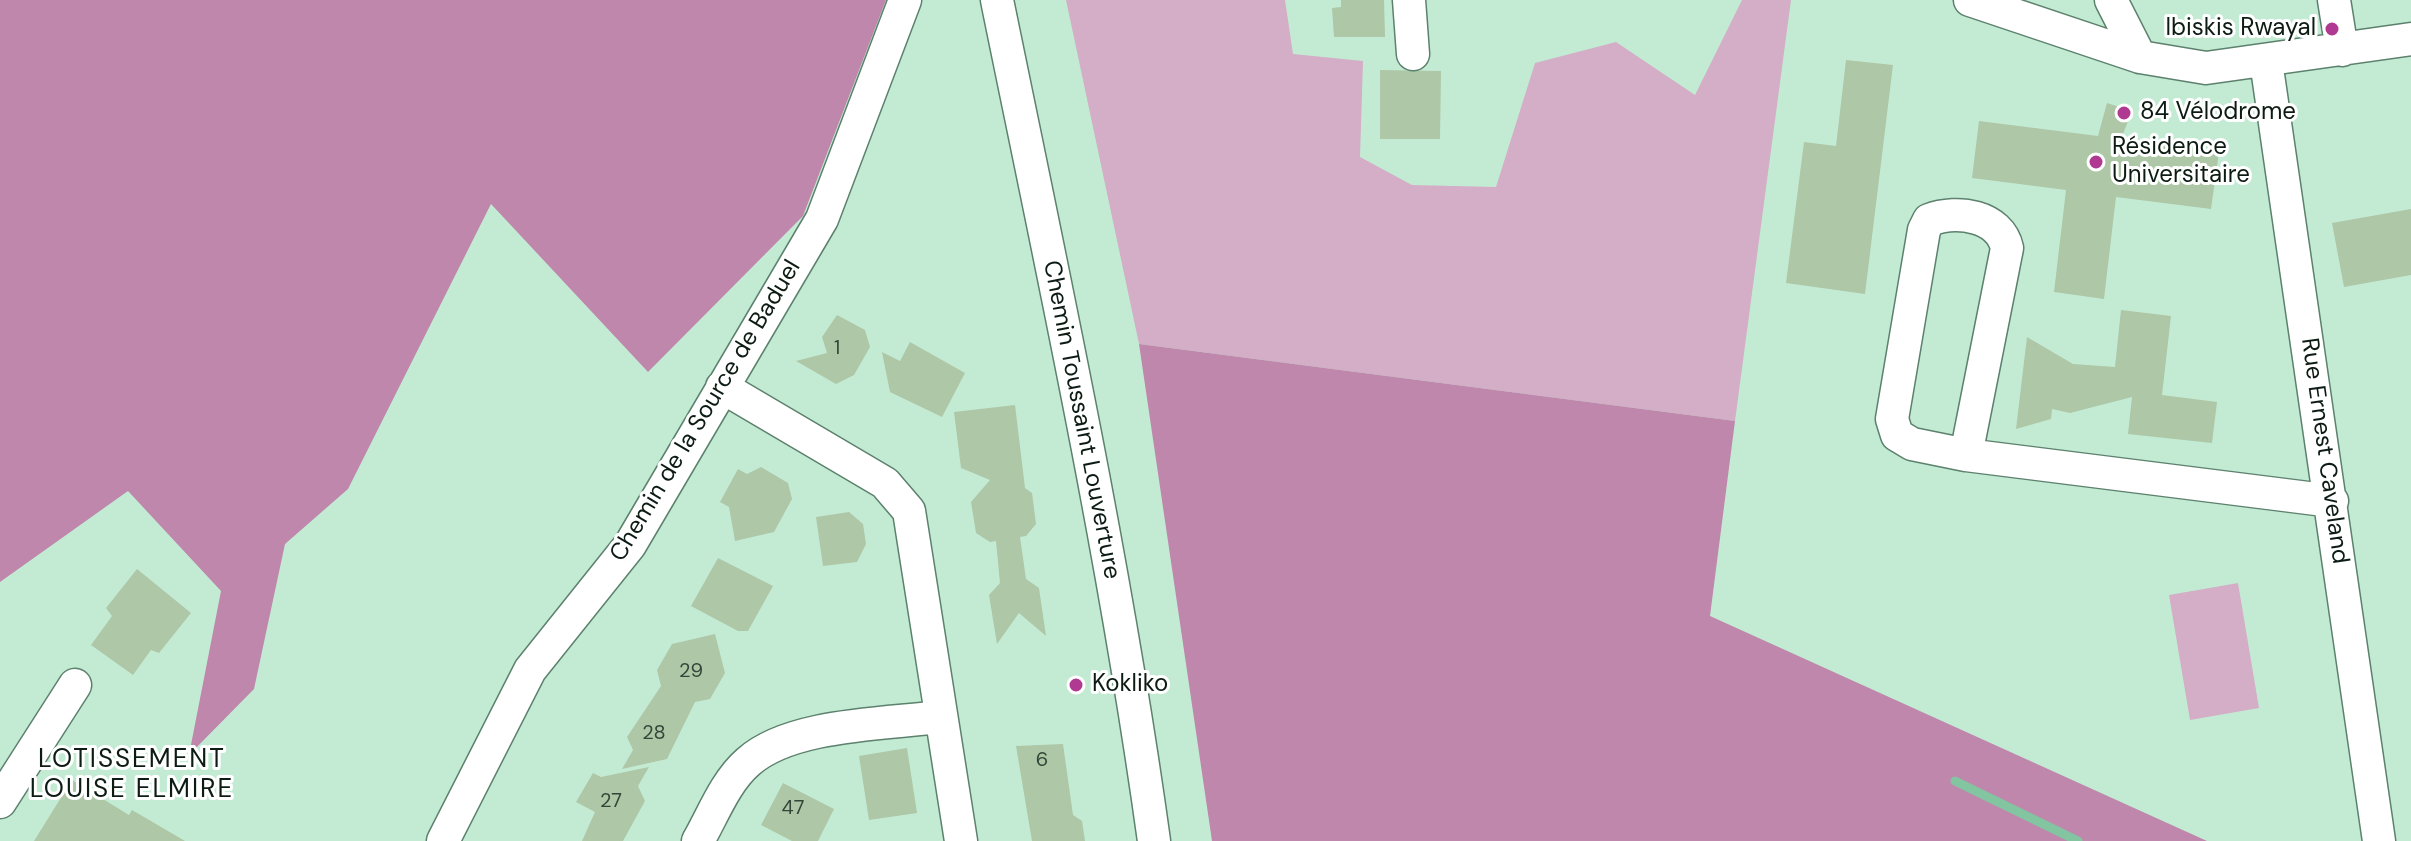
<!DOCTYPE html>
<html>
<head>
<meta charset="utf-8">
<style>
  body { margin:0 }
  canvas { display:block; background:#c3ebd4 }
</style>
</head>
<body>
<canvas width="2411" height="841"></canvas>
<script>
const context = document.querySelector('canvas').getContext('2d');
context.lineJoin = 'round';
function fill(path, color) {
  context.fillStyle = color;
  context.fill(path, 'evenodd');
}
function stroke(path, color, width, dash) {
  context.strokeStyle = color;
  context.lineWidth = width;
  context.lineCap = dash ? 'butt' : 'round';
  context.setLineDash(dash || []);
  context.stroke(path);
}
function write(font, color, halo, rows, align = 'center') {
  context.font = font + ' "DM Sans",sans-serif';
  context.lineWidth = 6;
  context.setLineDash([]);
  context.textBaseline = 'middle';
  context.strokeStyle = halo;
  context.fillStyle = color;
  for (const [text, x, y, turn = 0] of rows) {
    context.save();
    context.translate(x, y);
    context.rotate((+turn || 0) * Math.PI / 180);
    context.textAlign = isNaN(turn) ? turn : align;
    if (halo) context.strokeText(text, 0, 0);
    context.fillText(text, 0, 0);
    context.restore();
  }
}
const green = new Path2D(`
  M 1066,0 L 1285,0 L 1293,54 L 1363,61 L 1360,157 L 1412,185 L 1496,187 L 1535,63 L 1616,42 L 1695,95 L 1742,0 L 1791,0 L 1735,421 L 1139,344 Z
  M 2238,583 L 2259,708 L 2190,720 L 2169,595 Z`);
const forest = new Path2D(`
  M 0,0 L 886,0 L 803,216 L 648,372 L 491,204 L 348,489 L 285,544 L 254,689 L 189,755 L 221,591 L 128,491 L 0,582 Z
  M 1139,344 L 1735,421 L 1710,616 L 2207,841 L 1212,841 Z`);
const stream = new Path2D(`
  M 1955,781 L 2078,841`);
const building = new Path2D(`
  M 1341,0 L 1384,0 L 1385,37 L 1334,37 L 1332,8 L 1341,7 Z
  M 1846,60 L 1893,65 L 1865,294 L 1786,283 L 1804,142 L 1836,146 Z
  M 1380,70 L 1441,71 L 1440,139 L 1380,139 Z
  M 2107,103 L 2132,111 L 2121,139 L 2219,152 L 2211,209 L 2116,197 L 2104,299 L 2054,292 L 2066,190 L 1972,178 L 1979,121 L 2098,136 Z
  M 2411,209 L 2411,275 L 2344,287 L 2332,223 Z
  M 2121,310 L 2171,316 L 2162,395 L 2217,402 L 2212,443 L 2128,434 L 2132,397 L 2070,413 L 2052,409 L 2051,419 L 2016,429 L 2027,337 L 2073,364 L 2115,367 Z
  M 837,315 L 865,330 L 870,347 L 854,375 L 836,384 L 796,361 L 827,353 L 822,337 Z
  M 910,342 L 965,373 L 942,417 L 890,392 L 882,352 L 900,361 Z
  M 1015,405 L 1025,488 L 1032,493 L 1036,524 L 1026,536 L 1020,537 L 1026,579 L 1039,588 L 1046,636 L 1019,613 L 997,644 L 989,595 L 1000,583 L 996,541 L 990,542 L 976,533 L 971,502 L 990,480 L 961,468 L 954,412 Z
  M 761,467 L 788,483 L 792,499 L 774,532 L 735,541 L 729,507 L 720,502 L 738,469 L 747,474 Z
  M 849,512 L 863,524 L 866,544 L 857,562 L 823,566 L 816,517 Z
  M 718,558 L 773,586 L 748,631 L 738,631 L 691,606 Z
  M 137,569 L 191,613 L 159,653 L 151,650 L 133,675 L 91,645 L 112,616 L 106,608 Z
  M 715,634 L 725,673 L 710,699 L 695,702 L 667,759 L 622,769 L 633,750 L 627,737 L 661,686 L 657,670 L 672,644 Z
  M 1063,744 L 1073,815 L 1082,821 L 1085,841 L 1032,841 L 1016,746 Z
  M 907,748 L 917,813 L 869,820 L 859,756 Z
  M 649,767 L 638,786 L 645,801 L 623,841 L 582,841 L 595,812 L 576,802 L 593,773 L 601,777 Z
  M 72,780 L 129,815 L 132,810 L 185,841 L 34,841 Z
  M 783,783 L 834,809 L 818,841 L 792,841 L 761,825 Z`);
const minor = new Path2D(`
  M 997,0 C 1054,279 1115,559 1154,841
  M 1409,0 L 1413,54
  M 1970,0 L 2140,57 L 2206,68 L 2411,39
  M 2111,0 L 2140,57
  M 2334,0 L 2342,50
  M 2266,61 L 2379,841
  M 722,387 L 885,483 L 909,511 L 961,841
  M 1966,455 L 2007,248 C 2000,216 1958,209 1929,220 L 1924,230 L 1892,419 L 1897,435 L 1912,444 L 1966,455 L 2332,501
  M 0,802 L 75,685
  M 443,841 L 530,670 L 630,545 L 822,219 L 905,0
  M 698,841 C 713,815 725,782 748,762 C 790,724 885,724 939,717`);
const markers = [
  [2332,29,8,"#b03a91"],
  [2124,113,8,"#b03a91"],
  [2096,162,8,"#b03a91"],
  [1076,685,8,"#b03a91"]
];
const numberNames = [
  ["1",837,349],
  ["29",691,672],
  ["28",654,734],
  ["6",1042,761],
  ["27",611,802],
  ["47",793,809]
];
const poiNames = [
  ["Ibiskis Rwayal",2316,29,"right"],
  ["84 Vélodrome",2140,113],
  ["Résidence",2112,148],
  ["Universitaire",2112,176],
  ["Kokliko",1092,685]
];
const streetNames = [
  ["Chemin de la Source de Baduel",706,411,-59],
  ["Chemin Toussaint Louverture",1081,420,79],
  ["Rue Ernest Caveland",2324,451,82]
];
const neighbourhoodNames = [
  ["LOTISSEMENT",132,760],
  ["LOUISE ELMIRE",132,790]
];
fill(green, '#d3aec6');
fill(forest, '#bf87ac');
stroke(stream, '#83c4a1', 9);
fill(building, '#adc7a7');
stroke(minor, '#5c816d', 35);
stroke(minor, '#fff', 32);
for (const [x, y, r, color] of markers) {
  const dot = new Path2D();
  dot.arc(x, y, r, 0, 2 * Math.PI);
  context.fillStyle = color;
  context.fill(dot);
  stroke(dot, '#fff', 3);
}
write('20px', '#344638', null, numberNames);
write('24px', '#0c1b13', '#fff', poiNames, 'left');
write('24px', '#0c1b13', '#fff', streetNames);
context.letterSpacing = '2px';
write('26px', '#0c1b13', '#fff', neighbourhoodNames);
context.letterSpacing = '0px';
</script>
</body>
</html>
